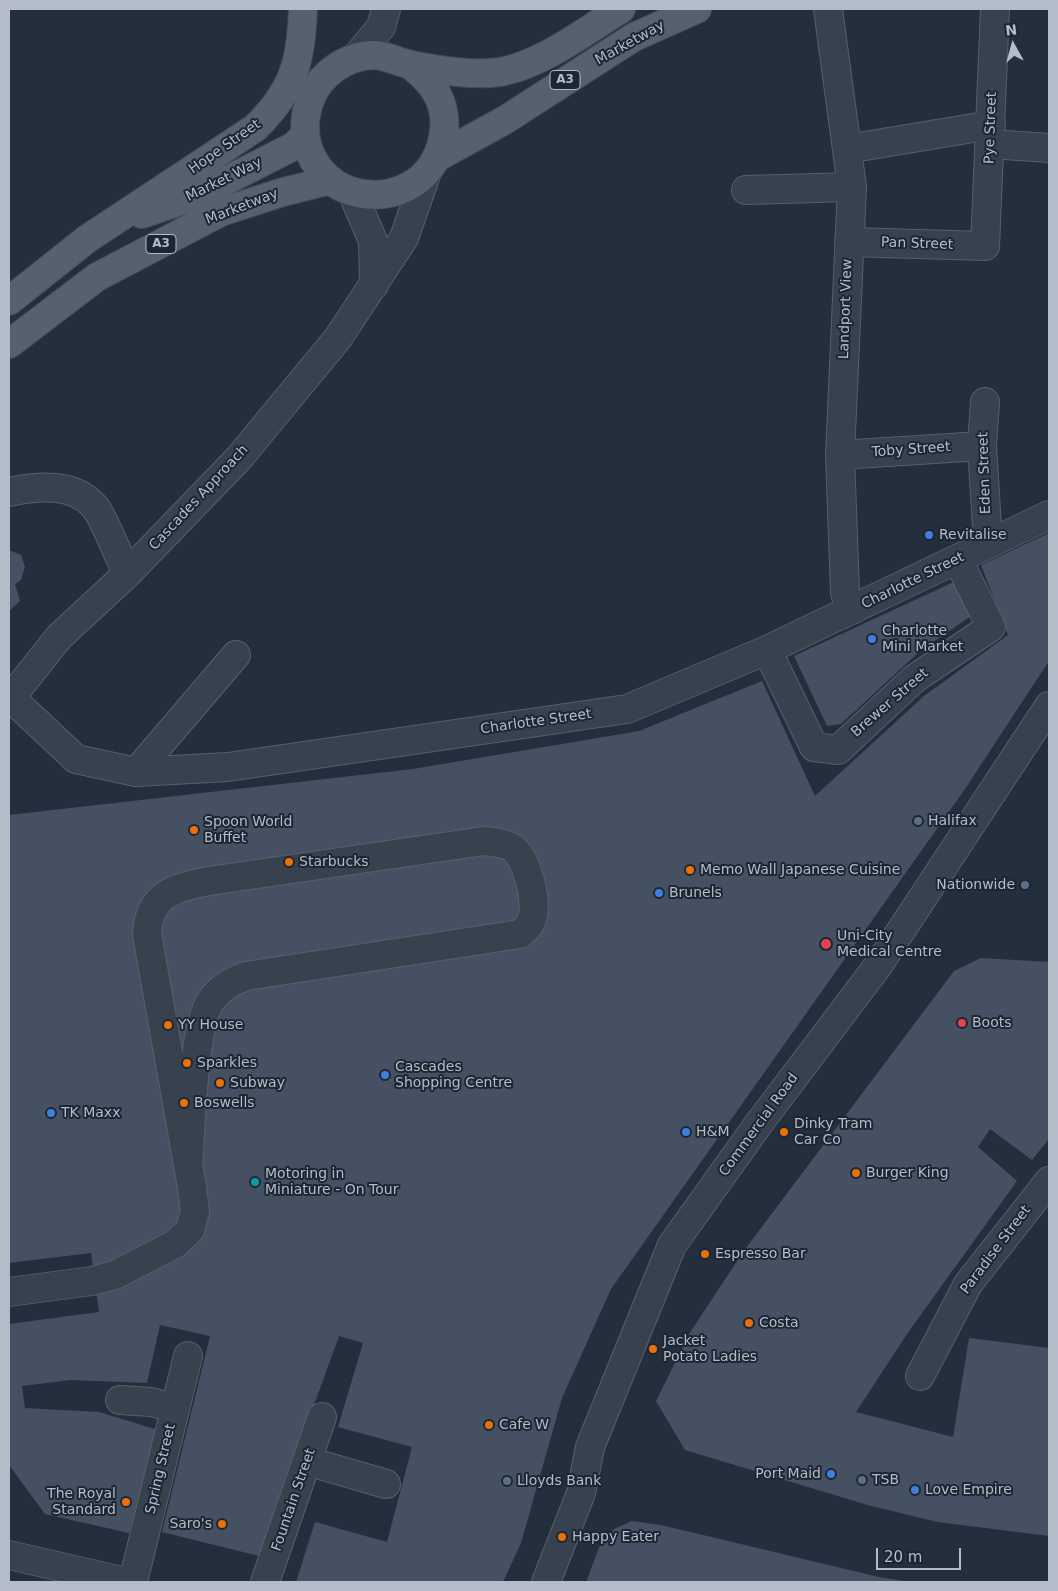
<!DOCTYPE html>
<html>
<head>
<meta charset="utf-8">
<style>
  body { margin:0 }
  #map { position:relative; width:1058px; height:1591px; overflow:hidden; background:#242f3e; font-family:"DejaVu Sans",sans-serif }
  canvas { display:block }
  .frame { position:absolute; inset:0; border:10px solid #b4bcc9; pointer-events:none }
  .north { position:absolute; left:988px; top:20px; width:50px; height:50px; -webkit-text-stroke:4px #1d2633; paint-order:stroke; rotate:353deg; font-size:14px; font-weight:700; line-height:20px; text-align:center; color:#b4bcc9 }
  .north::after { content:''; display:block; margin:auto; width:18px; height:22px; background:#b4bcc9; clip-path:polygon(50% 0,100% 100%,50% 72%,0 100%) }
  .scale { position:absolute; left:876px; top:1548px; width:85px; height:22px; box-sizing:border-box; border:2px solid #b4bcc9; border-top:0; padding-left:6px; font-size:15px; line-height:18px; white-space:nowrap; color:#b4bcc9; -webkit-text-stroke:4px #1d2633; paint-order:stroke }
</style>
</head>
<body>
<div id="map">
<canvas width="1058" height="1591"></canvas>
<div class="frame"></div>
<div class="north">N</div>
<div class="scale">20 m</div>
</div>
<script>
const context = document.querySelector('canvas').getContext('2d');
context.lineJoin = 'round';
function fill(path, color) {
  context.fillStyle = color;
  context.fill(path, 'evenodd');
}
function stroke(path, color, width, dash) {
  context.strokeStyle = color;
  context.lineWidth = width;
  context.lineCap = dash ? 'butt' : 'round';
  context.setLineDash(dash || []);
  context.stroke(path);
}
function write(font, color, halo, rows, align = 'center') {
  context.font = font + ' "DejaVu Sans",sans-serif';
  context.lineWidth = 4;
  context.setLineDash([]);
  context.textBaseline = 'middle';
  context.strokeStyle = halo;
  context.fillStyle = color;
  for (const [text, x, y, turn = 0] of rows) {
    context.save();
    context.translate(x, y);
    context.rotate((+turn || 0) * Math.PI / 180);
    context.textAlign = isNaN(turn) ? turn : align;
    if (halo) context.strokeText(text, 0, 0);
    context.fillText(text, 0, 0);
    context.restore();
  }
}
const building = new Path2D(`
  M 1049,533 L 1049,661 L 963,792 L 611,1289 L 562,1398 L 521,1543 L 503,1582 L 296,1582 L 315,1522 L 387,1542 L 412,1447 L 338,1427 L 363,1343 L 339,1336 L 259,1556 L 162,1532 L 210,1336 L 160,1325 L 147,1383 L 70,1380 L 22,1386 L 25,1408 L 99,1412 L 158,1430 L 129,1533 L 45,1514 L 9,1465 L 9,1324 L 99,1312 L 91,1253 L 9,1263 L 9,815 L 413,769 L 639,731 L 762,681 L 815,796 L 924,696 L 1008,635 L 981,565 Z
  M 9,550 L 21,555 L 25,567 L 21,580 L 15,584 L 20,601 L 9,611 Z
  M 956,581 L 971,616 L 920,651 L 841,724 L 827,726 L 794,656 Z
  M 981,958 L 1049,962 L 1049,1139 L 1032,1160 L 990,1129 L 978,1147 L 1017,1181 L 907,1334 L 856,1412 L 953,1437 L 969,1338 L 1049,1348 L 1049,1536 L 938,1522 L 871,1506 L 685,1450 L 656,1401 L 691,1331 L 743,1252 L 954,971 Z
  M 632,1521 L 661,1525 L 879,1577 L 910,1582 L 586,1582 L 600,1545 L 614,1529 Z`);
const minor = new Path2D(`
  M 828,9 L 852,187 L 840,455 L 845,593 L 852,610
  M 356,57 L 381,27 L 386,9
  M 990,144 L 1049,148
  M 847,149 L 991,125
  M 746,190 L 852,187
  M 352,192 L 373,241 L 374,285
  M 849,242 L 985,246 L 995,9
  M 985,402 L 982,446 L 988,543
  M 840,455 L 982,446
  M 9,492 C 37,486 74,482 95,507 C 105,520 119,557 127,574
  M 767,650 L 814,747 L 838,750 L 914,679 L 991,627 L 958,560
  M 11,698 L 76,759 L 136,772 L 228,767 L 627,709 L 767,650 L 1049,515
  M 9,700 L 59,637 L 127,574 L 239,458 L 338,338 L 404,238 L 427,172
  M 136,772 L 236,655
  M 9,1292 L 92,1281 L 115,1275 L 175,1244 L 190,1230 L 195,1211 L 192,1187 L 147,934 C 149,895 174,887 209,881 L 484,841 C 493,842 502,842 511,847 C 527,856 538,902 532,919 C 530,926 525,930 520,934 L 246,976 C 231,982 219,988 210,1002 C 193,1028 191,1129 188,1164
  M 920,1376 L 968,1284 L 1049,1181
  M 120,1400 L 151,1402 L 175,1408
  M 307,1461 L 386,1484
  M 9,1555 L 126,1582
  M 133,1582 L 188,1356
  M 265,1582 L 322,1417
  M 546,1582 L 581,1493 L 590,1447 L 672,1245 L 757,1126 L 877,967 L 1049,706`);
const major = new Path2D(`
  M 409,64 C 420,73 430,81 437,94 C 454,125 440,170 409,186 C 379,202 339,196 318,167 C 304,148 302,125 309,103 C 318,75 346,55 375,55 C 388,56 398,62 411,65 C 438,70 477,77 505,71 C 547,61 585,31 621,9
  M 436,158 L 505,120 L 634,37 L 697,9
  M 142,214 L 196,196 L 294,146 L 305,135
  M 9,301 L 87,239 L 255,128 C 294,90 301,62 303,9
  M 9,344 L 97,277 L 221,212 L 283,192 L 331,180`);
const markers = [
  [929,535,5,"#3f7fe0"],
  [872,639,5,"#3f7fe0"],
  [918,821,5,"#5c6f8a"],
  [194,830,5,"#e8710a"],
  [289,862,5,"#e8710a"],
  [690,870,5,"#e8710a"],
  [1025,885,5,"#5c6f8a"],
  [659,893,5,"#3f7fe0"],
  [826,944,6,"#e0444e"],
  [962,1023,5,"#e0444e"],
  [168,1025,5,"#e8710a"],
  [187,1063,5,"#e8710a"],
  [385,1075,5,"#3f7fe0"],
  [220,1083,5,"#e8710a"],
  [184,1103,5,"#e8710a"],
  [51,1113,5,"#3f7fe0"],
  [686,1132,5,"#3f7fe0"],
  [784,1132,5,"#e8710a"],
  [856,1173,5,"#e8710a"],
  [255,1182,5,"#0f9aa8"],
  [705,1254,5,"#e8710a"],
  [749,1323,5,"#e8710a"],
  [653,1349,5,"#e8710a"],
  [489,1425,5,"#e8710a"],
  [831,1474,5,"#3f7fe0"],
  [862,1480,5,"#5c6f8a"],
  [507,1481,5,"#5c6f8a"],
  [915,1490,5,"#3f7fe0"],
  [126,1502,5,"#e8710a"],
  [222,1524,5,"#e8710a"],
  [562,1537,5,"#e8710a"]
];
const shields = [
  [565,80,30],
  [161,244,30]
];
const shieldNames = [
  ["A3",565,80],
  ["A3",161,244]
];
const streetNames = [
  ["Marketway",630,43,-29],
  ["Pye Street",991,128,-88],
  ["Hope Street",225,147,-35],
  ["Market Way",224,180,-26],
  ["Marketway",242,207,-21],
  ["Pan Street",917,244,2],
  ["Landport View",846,309,-88],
  ["Toby Street",911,450,-4],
  ["Eden Street",985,473,-92],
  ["Cascades Approach",199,498,-47],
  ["Charlotte Street",913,581,-26],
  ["Brewer Street",890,703,-41],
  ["Charlotte Street",536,722,-8],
  ["Commercial Road",759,1125,-54],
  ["Paradise Street",996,1250,-53],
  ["Spring Street",161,1469,-77],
  ["Fountain Street",294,1500,-71]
];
const poiNames = [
  ["Revitalise",939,535],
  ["Charlotte",882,631],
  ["Mini Market",882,647],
  ["Halifax",928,821],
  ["Spoon World",204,822],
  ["Buffet",204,838],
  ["Starbucks",299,862],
  ["Memo Wall Japanese Cuisine",700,870],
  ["Nationwide",1015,885,"right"],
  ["Brunels",669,893],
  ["Uni-City",837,936],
  ["Medical Centre",837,952],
  ["Boots",972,1023],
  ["YY House",178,1025],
  ["Sparkles",197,1063],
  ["Cascades",395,1067],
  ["Shopping Centre",395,1083],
  ["Subway",230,1083],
  ["Boswells",194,1103],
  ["TK Maxx",61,1113],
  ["Dinky Tram",794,1124],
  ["Car Co",794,1140],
  ["H&M",696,1132],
  ["Burger King",866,1173],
  ["Motoring in",265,1174],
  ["Miniature - On Tour",265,1190],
  ["Espresso Bar",715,1254],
  ["Costa",759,1323],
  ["Jacket",663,1341],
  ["Potato Ladies",663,1357],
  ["Cafe W",499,1425],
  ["Port Maid",821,1474,"right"],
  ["TSB",872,1480],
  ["Lloyds Bank",517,1481],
  ["Love Empire",925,1490],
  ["The Royal",116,1494,"right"],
  ["Standard",116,1510,"right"],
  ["Saro's",212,1524,"right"],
  ["Happy Eater",572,1537]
];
fill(building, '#455162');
stroke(minor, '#565f6c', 30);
stroke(major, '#414a57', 30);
stroke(minor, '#38414e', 28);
stroke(major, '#56606e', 28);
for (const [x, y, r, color] of markers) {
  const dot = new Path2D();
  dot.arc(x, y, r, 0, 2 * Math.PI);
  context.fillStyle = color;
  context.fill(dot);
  stroke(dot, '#1d2633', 2);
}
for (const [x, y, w] of shields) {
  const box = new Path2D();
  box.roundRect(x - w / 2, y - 9.5, w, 19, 4);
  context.fillStyle = '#1d2633';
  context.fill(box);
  stroke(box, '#b4bcc9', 1);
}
write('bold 12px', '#b4bcc9', null, shieldNames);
write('14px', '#b4bcc9', '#1d2633', streetNames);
write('14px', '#b4bcc9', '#1d2633', poiNames, 'left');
</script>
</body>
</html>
